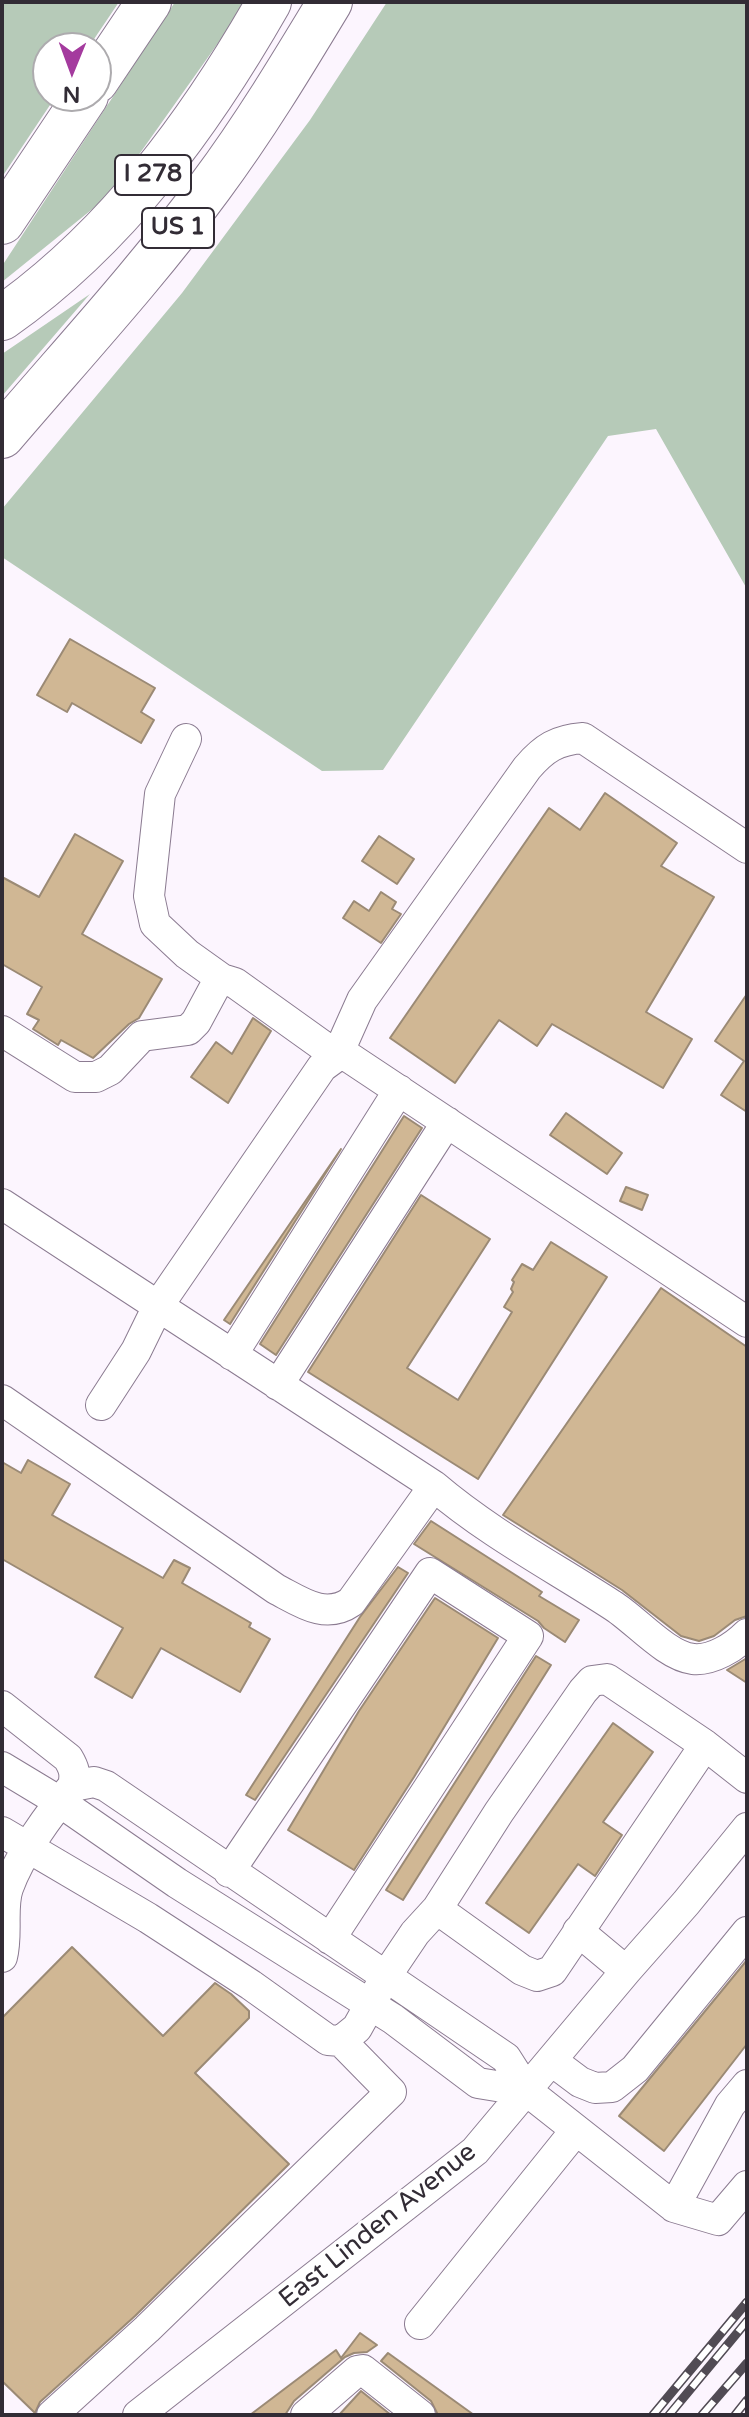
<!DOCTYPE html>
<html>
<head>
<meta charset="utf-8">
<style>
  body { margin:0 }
  #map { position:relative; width:749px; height:2417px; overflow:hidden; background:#fcf5fe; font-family:"Varela Round",sans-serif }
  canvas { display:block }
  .frame { position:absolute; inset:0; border:4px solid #322c35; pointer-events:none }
  .north { position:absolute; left:32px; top:32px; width:80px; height:80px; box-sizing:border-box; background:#fff; border:2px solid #adabae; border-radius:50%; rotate:181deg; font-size:22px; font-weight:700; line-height:32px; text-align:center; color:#322c35 }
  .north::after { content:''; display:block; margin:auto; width:28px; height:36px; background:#a43b9e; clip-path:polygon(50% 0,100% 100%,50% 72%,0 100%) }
</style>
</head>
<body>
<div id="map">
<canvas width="749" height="2417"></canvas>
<div class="frame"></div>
<div class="north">N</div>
</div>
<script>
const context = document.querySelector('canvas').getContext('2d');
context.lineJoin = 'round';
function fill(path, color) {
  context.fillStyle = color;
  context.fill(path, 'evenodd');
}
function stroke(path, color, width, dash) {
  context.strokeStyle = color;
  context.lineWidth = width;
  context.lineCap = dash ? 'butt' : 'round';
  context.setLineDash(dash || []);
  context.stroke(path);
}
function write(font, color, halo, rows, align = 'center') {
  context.font = font + ' "Varela Round",sans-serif';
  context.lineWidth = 6;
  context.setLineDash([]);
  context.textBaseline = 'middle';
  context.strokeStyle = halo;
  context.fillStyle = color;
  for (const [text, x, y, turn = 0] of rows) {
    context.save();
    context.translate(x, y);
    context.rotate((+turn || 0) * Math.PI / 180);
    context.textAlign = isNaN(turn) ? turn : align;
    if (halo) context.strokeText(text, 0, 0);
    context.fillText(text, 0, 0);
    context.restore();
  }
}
const green = new Path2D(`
  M 2,2 L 119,2 L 88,48 L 48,48 L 48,96 L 56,96 L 2,177 Z
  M 175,2 L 244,2 L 228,29 L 111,194 L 2,282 L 2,266 Z
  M 387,2 L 747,2 L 747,589 L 656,429 L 608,436 L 383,770 L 322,771 L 2,557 L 2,509 L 182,293 L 310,120 Z
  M 90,294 L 2,396 L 2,354 Z`);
const building = new Path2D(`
  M 70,639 L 155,688 L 141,712 L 154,720 L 141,743 L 72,703 L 67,712 L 37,695 Z
  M 605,793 L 677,843 L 661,866 L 714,897 L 646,1012 L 692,1039 L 663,1088 L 552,1024 L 537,1046 L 499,1020 L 455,1083 L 390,1038 L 549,808 L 580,830 Z
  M 75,834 L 123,861 L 82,934 L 162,979 L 139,1018 L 129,1024 L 93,1058 L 61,1040 L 58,1045 L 33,1029 L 39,1020 L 27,1014 L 42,987 L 2,964 L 2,877 L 39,897 Z
  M 379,836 L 414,859 L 397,884 L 362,861 Z
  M 381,892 L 396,902 L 392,909 L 401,914 L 381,943 L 343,918 L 354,901 L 369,911 Z
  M 747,994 L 747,1112 L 721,1095 L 744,1061 L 715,1041 Z
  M 253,1018 L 271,1031 L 228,1103 L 191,1077 L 216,1042 L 232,1054 Z
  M 566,1113 L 622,1153 L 607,1174 L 550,1135 Z
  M 404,1116 L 422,1128 L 276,1355 L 260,1344 Z
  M 341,1149 L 230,1324 L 224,1320 Z
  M 626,1187 L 648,1195 L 642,1210 L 620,1201 Z
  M 421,1195 L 490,1239 L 407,1368 L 458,1400 L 512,1312 L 504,1307 L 513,1292 L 511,1289 L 514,1282 L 512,1280 L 522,1264 L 533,1270 L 551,1242 L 607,1277 L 478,1479 L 308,1372 Z
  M 661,1288 L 747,1347 L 747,1616 L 735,1620 L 714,1636 L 699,1641 L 681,1636 L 622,1590 L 503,1515 Z
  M 28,1460 L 70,1484 L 52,1515 L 163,1578 L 174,1560 L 190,1568 L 182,1583 L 251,1623 L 249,1627 L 270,1639 L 240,1692 L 161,1648 L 132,1698 L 95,1677 L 123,1628 L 2,1559 L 2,1462 L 21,1473 Z
  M 431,1521 L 542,1592 L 539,1596 L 579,1620 L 565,1642 L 544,1628 L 538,1621 L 414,1544 Z
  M 398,1567 L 408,1573 L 255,1800 L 246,1795 L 360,1617 Z
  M 435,1598 L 498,1638 L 414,1777 L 354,1870 L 288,1830 L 359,1711 Z
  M 536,1656 L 551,1665 L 403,1900 L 386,1890 Z
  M 747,1658 L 747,1683 L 727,1670 Z
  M 613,1723 L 653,1752 L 603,1822 L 622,1835 L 595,1876 L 578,1864 L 529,1933 L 486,1903 Z
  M 72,1947 L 163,2036 L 215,1983 L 231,1994 L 249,2011 L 249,2018 L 195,2073 L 289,2164 L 135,2316 L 40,2402 L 35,2413 L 2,2381 L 2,2018 Z
  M 747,1960 L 747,2044 L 664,2151 L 619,2116 Z
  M 360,2333 L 377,2345 L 367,2352 L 354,2353 L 345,2357 L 294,2401 L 285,2415 L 250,2415 L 336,2350 L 341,2358 Z
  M 388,2353 L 474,2415 L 438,2415 L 431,2401 L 381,2361 Z
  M 361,2391 L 391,2415 L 339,2415 Z`);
const minor = new Path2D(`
  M 186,739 L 160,794 L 149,896 L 155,924 L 187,954 L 222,979
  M 2,1031 L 75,1077 L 96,1077 L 110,1070 L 142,1036 L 188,1030 L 196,1022 L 217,983 L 222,979 L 235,983 L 337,1056 L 362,1000 L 527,768 C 544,748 557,740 583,738 L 747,848
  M 2,1204 L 158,1306 L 322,1067 L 337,1056 L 347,1056 L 747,1322
  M 232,1355 L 399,1090
  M 278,1385 L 447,1122
  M 2,1400 L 276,1589 C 301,1602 325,1620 351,1602 L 434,1486 L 158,1306 L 136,1351 L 101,1405
  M 434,1486 C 489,1533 552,1566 612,1605 C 635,1619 666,1656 693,1659 C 712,1661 734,1647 747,1634
  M 2,1706 L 68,1758 C 74,1768 76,1774 73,1786 C 50,1813 20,1854 8,1888 C 1,1907 8,1935 2,1957
  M 2,1767 L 60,1802 L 177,1883 L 393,2019 L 478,2083 L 527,2091
  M 73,1786 L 94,1782 L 106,1786 L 506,2058 L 527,2091 L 674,2207 L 730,2105 L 747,2085
  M 2,1832 L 148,1918 L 251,1985 L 328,2040 L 341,2041 L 357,2028 L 386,1976 L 415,1933 L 437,1909 L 499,1812 L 583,1691 L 592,1681 L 607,1679 L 705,1745 L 747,1778
  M 229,1872 L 430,1573 L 528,1636 L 330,1939
  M 437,1909 L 522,1970 L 537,1976 L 552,1971 L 705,1745
  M 578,1931 L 626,1971
  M 552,2061 L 580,2082 L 595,2088 L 612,2087 L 635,2069 L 747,1932
  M 674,2207 L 718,2220 L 747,2186
  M 420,2324 L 576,2130
  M 52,2415 L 147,2329 L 391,2092 L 341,2041
  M 138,2415 L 475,2151 L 626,1971 L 686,1903 L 747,1828
  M 306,2415 L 357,2371 L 363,2370 L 420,2415`);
const highway = new Path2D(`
  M 96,81 L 149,2
  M 2,222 L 86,96
  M 2,318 C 117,237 200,123 269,2
  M 2,436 C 72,354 146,274 210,187 C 254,128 292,65 330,2`);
const rail = new Path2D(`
  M 653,2415 L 747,2302
  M 669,2415 L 747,2321
  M 702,2415 L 747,2363
  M 735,2415 L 747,2400`);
const shields = [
  [153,175,76],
  [178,228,72]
];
const shieldNames = [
  ["I 278",153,175],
  ["US 1",178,228]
];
const streetNames = [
  ["East Linden Avenue",378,2226,-39]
];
fill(green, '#b6cab8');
fill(building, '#d0b794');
stroke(building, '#9b8a75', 2);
stroke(minor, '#8b7b91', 32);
stroke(highway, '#8b7b91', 46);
stroke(minor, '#fff', 30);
stroke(highway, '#fff', 44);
stroke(rail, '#514b54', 9);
stroke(rail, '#fff', 6, [18]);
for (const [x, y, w] of shields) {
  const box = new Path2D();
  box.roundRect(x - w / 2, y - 20, w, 40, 6);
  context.fillStyle = '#fff';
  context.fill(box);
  stroke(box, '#322c35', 2);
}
write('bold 24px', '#322c35', null, shieldNames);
write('26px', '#322c35', '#fff', streetNames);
</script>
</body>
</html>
